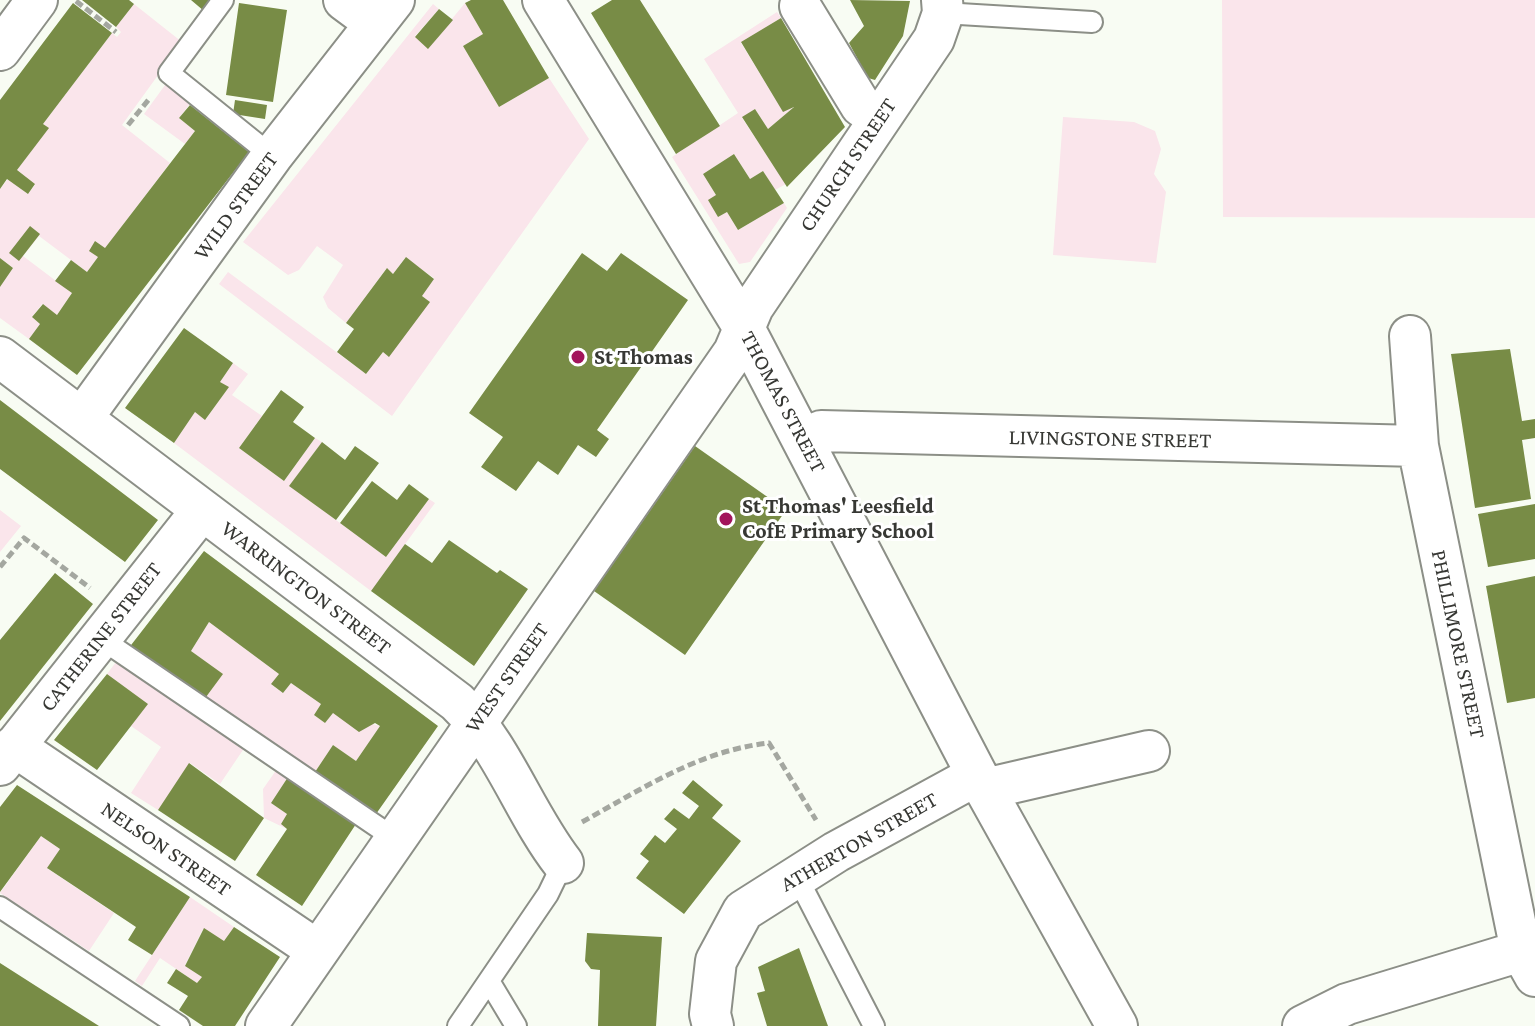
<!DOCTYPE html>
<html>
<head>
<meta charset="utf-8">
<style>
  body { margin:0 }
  canvas { display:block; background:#f8fcf3 }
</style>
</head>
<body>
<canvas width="1535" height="1026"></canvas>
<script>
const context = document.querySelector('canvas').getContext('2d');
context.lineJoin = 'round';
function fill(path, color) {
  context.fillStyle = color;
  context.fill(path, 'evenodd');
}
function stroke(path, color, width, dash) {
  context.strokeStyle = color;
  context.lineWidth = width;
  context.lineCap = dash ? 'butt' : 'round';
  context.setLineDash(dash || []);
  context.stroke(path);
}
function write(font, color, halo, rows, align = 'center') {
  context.font = font + ' "Crimson Pro",serif';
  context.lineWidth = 6;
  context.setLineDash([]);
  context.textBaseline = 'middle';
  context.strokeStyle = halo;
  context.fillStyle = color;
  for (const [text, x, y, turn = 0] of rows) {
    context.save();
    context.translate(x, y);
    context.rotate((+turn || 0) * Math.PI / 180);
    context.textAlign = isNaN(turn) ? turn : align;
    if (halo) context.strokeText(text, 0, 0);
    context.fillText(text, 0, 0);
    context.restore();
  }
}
const green = new Path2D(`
  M 1222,0 L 1535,0 L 1535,218 L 1223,217 Z
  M 465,3 L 483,34 L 463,46 L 499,107 L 549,78 L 589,139 L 392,416 L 219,284 L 228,272 L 366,374 L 383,352 L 388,356 L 429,301 L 422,296 L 434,278 L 405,258 L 393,274 L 386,269 L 346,323 L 328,308 L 323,297 L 343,265 L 317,246 L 299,270 L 288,275 L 243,242 L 433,4 L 439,9 L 415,36 L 428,48 Z
  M 134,4 L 182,42 L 122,125 L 170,163 L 87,272 L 39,236 L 23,256 L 72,293 L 57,315 L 42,304 L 32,317 L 40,324 L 29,339 L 0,318 L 0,287 L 13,268 L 0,258 L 0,189 L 8,179 L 28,194 L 35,185 L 17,170 L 48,128 L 43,124 L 112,33 L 117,37 L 121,32 L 116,27 Z
  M 777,12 L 781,18 L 741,43 L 783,111 L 794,107 L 768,129 L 755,109 L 742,118 L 786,184 L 775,190 L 763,171 L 750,179 L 734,154 L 703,174 L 716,195 L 718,217 L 727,212 L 738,230 L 784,203 L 787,208 L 750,262 L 739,264 L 672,157 L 738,113 L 704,59 Z
  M 168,81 L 193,100 L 179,118 L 195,131 L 185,144 L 144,114 Z
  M 1063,117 L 1134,122 L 1155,131 L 1161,149 L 1154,174 L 1166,192 L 1156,263 L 1053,255 Z
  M 233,363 L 248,374 L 232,395 L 262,416 L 239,448 L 284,481 L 315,438 L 322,442 L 290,486 L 386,557 L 429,499 L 435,503 L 371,591 L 174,443 L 195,412 L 206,419 L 228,388 L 220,382 Z
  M 0,510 L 21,526 L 0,552 Z
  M 209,622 L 279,674 L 272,685 L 283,693 L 291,683 L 321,704 L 314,715 L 325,723 L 333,713 L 380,726 L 356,761 L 333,745 L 315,772 L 206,697 L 222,674 L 191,651 Z
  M 116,662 L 245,747 L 220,784 L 190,763 L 158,810 L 131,793 L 161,747 L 131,726 L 147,704 L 107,674 Z
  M 277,769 L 288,777 L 271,803 L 287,814 L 281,824 L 287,829 L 264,818 L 263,789 Z
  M 41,836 L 60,849 L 48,869 L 114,913 L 89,951 L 0,893 Z
  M 190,897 L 234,927 L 224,941 L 203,929 L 185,965 L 202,977 L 197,983 L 160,958 L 142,986 L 135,981 Z`);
const building = new Path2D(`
  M 82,0 L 129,0 L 134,4 L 116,27 Z
  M 191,0 L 212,0 L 204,11 Z
  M 471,0 L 503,0 L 549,78 L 499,107 L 463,46 L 483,34 L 465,3 Z
  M 612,0 L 640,0 L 720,126 L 676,154 L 591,13 Z
  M 850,0 L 910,1 L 903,36 L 875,80 L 868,78 L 849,43 L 864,26 Z
  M 73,3 L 112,33 L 43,124 L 49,128 L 17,170 L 35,184 L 28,194 L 7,179 L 0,189 L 0,100 Z
  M 239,3 L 287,10 L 273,102 L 226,95 Z
  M 439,9 L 453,20 L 428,49 L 415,37 Z
  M 781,18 L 845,127 L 787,187 L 742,117 L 755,109 L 768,129 L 794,107 L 783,112 L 741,42 Z
  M 235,100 L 267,105 L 265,119 L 233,114 Z
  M 190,105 L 249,152 L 77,375 L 29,339 L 40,324 L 32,317 L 43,304 L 57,315 L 72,293 L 55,281 L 71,260 L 87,272 L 98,257 L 89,251 L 95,241 L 105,248 L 195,131 L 179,118 Z
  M 734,154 L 750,179 L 763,171 L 784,203 L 738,230 L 727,212 L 718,217 L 708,200 L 716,195 L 703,174 Z
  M 30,226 L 40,234 L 19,261 L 9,253 Z
  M 582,253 L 607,271 L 621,253 L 688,300 L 597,430 L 609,439 L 596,457 L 578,445 L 558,475 L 538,461 L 516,491 L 481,467 L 503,437 L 469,413 Z
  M 406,257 L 434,279 L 422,296 L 430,302 L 389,357 L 383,352 L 366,374 L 337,352 L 354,329 L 346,323 L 387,268 L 393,274 Z
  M 0,258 L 13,268 L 0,287 Z
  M 184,328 L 233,363 L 220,382 L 229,387 L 205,420 L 195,412 L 174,443 L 125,408 Z
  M 1510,349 L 1522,421 L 1535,419 L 1535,438 L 1522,440 L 1531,499 L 1475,508 L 1451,354 Z
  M 281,390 L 304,407 L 293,422 L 315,438 L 284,481 L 239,448 Z
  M 0,400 L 158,520 L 125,562 L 0,469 Z
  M 322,442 L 345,460 L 355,446 L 379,463 L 336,520 L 289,486 Z
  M 695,446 L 786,510 L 685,655 L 594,591 Z
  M 372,481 L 397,500 L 409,484 L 429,499 L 386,557 L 340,523 Z
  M 1535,504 L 1535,559 L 1488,567 L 1478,514 Z
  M 449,540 L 497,573 L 500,570 L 528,589 L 474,666 L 371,591 L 405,544 L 432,563 Z
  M 204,551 L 438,726 L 376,814 L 315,772 L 333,745 L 356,761 L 380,726 L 375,723 L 359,732 L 333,713 L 325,723 L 314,715 L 321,704 L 291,683 L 283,693 L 271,684 L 279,674 L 209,622 L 191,651 L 223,674 L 206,697 L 128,649 Z
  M 55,573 L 93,604 L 0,721 L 0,640 Z
  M 1535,576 L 1535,698 L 1507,703 L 1486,586 Z
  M 107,674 L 148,704 L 97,770 L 54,740 Z
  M 189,763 L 264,818 L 235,861 L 158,810 Z
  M 288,777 L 356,824 L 302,906 L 256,875 L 287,829 L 281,824 L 287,814 L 271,803 Z
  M 693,780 L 723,805 L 712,818 L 741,841 L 684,914 L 636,878 L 649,861 L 640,854 L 655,835 L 665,843 L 677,829 L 664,819 L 674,808 L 689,819 L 699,806 L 682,793 Z
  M 17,785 L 190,897 L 152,955 L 128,940 L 136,927 L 47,868 L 60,849 L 41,836 L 0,892 L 0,807 Z
  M 234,927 L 280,957 L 235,1026 L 203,1026 L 179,1010 L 188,996 L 167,983 L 176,969 L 197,983 L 202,977 L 185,966 L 204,928 L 224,941 Z
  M 587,933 L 662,937 L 656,1026 L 598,1026 L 600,970 L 591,969 L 585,961 Z
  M 799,948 L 828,1026 L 767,1026 L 757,993 L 765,991 L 758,967 Z
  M 0,963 L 36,986 L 99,1026 L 0,1026 Z`);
const path = new Path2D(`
  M 76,1 L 116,32
  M 128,125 L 150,98
  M 0,567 L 24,538 L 90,588
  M 582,822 C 644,788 698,751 769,743 L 816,820`);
const service = new Path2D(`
  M 223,0 L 169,73 L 272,156
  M 943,13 L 1092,22
  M 100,638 L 394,838
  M 797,877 L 874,1026
  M 0,907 L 179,1026
  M 489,981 L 516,1026
  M 458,1026 L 548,894 L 563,863`);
const minor = new Path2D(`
  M 344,0 L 375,23
  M 543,0 L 744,328 L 977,775 L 1117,1026
  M 800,6 L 861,106 L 880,118
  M 0,50 L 37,0
  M 1410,336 L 1418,446 L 1521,951 L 1535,976
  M 0,357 L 457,702 C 503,746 524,813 563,863
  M 83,417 L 272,156 L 394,0
  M 804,440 L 821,431 L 1418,446
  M 14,746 L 318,951
  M 0,765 L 202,510
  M 985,789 L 1149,751
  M 266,1026 L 734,352 L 753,307 L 934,39 L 943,13 L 942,0
  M 713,1026 L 710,1014 L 716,961 L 743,911 L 836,852 L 977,775
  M 1303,1026 L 1347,1004 L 1521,951`);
const markers = [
  [578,357,8,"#a2145b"],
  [726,519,8,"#a2145b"]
];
const streetNames = [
  ["CHURCH STREET",848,165,-56],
  ["WILD STREET",236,206,-54],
  ["THOMAS STREET",783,402,62],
  ["LIVINGSTONE STREET",1110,439,1],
  ["WARRINGTON STREET",306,588,37],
  ["CATHERINE STREET",101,637,-52],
  ["PHILLIMORE STREET",1458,644,78],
  ["WEST STREET",507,678,-55],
  ["ATHERTON STREET",859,842,-30],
  ["NELSON STREET",166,849,34]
];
const poiNames = [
  ["St Thomas",594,357],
  ["St Thomas' Leesfield",742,506],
  ["CofE Primary School",742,531]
];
fill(green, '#fae5eb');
fill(building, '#788c46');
stroke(service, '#8c8f87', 24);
stroke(minor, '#8c8f87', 44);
stroke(path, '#a4a7a0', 5, [8, 4]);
stroke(service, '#fff', 20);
stroke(minor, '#fff', 40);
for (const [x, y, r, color] of markers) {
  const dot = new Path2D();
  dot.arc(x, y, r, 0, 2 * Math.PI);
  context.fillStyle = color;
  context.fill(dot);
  stroke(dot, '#fff', 3);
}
write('22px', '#373834', '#fff', streetNames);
write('bold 22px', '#373834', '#fff', poiNames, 'left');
</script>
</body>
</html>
